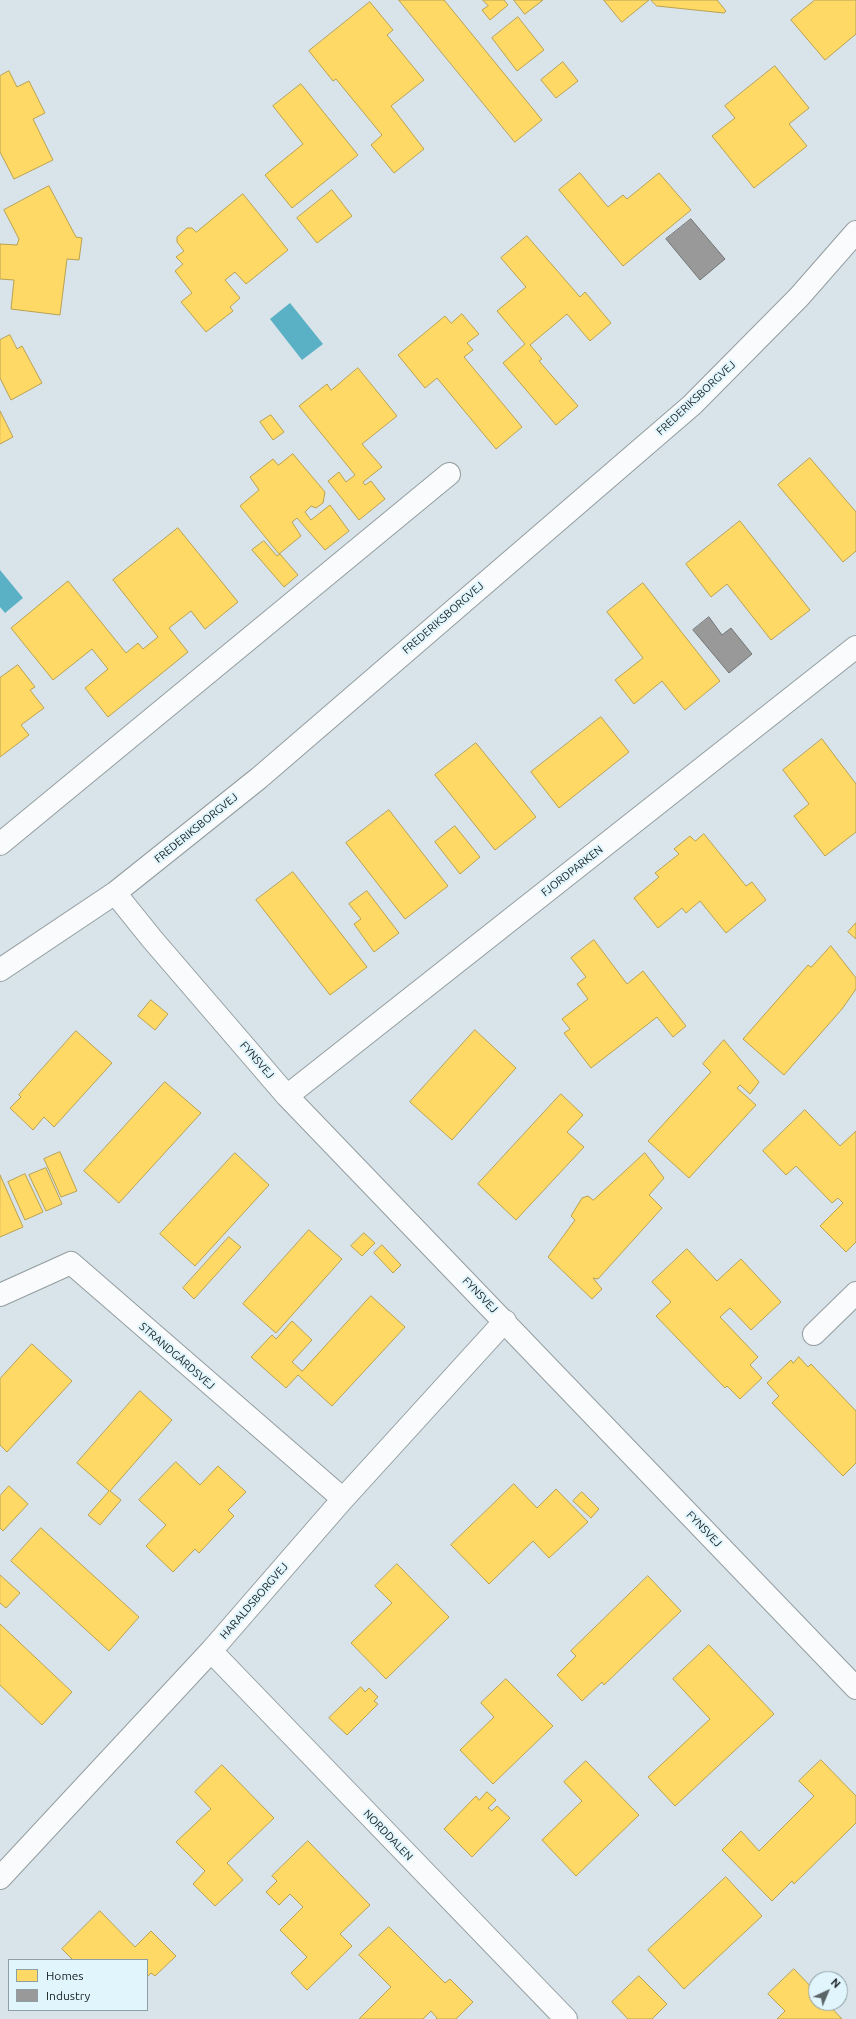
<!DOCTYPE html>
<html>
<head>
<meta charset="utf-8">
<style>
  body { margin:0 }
  #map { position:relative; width:856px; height:2019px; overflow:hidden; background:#d8e4e9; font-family:Ubuntu,sans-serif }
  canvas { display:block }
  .legend { position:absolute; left:8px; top:1959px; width:140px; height:52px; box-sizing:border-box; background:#e0f5fc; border:1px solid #909fa4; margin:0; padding:5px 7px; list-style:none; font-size:12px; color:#171f21 }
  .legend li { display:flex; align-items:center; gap:8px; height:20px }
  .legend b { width:20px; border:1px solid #909fa4 }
  .north { position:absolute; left:808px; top:1971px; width:40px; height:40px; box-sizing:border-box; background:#e0f5fc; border:1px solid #909fa4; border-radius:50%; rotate:44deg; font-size:11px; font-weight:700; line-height:16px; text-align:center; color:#171f21 }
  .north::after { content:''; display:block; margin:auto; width:14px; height:18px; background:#5b6467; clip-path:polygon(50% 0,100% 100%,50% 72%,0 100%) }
</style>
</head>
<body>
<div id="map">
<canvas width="856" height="2019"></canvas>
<ul class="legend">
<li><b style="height:11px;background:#ffd966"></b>Homes</li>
<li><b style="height:11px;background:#999"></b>Industry</li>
</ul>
<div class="north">N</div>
</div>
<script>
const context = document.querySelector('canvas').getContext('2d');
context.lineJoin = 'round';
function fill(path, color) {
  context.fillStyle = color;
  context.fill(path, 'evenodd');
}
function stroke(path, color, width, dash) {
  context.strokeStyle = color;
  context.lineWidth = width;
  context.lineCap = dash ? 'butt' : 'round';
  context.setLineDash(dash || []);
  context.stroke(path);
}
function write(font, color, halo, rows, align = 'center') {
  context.font = font + ' Ubuntu,sans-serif';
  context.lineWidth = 4;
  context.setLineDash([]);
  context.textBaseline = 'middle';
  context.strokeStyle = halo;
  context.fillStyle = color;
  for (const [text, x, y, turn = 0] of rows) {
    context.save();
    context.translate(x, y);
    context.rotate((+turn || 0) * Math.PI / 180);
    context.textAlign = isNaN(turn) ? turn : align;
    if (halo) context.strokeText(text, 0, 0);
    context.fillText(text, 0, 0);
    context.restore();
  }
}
const water = new Path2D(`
  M 290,303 L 323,344 L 302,360 L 270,319 Z
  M 0,570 L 23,598 L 5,613 L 0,607 Z`);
const homes = new Path2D(`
  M 399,0 L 444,0 L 542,120 L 515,142 Z
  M 483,0 L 504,0 L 508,5 L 490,20 L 482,10 L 488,6 Z
  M 514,0 L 543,0 L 525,14 Z
  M 604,0 L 649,0 L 622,22 Z
  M 651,0 L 717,0 L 726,11 L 724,13 L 657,6 Z
  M 815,0 L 856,0 L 856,34 L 825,60 L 791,20 Z
  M 370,2 L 393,30 L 387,35 L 424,80 L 391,106 L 424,149 L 394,173 L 371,145 L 382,135 L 336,79 L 333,81 L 309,51 Z
  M 518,17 L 544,50 L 517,71 L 492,38 Z
  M 563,62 L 578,81 L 556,98 L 541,80 Z
  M 775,66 L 809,108 L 789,124 L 807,146 L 754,188 L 712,136 L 735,118 L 725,106 Z
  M 9,71 L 17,87 L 29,81 L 45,113 L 33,119 L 53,160 L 14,179 L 0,152 L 0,76 Z
  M 301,84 L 358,155 L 292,208 L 265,175 L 303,144 L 273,106 Z
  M 580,173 L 608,207 L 623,195 L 627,199 L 659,173 L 691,210 L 623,266 L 559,190 Z
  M 49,186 L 76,237 L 82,238 L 79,260 L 67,259 L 60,315 L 11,309 L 14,280 L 0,279 L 0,244 L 17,245 L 19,239 L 4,210 Z
  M 332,190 L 352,216 L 317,243 L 297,218 Z
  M 243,194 L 288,250 L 246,284 L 235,272 L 225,280 L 240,298 L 230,307 L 233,311 L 206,332 L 181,302 L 192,293 L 175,271 L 183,264 L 176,257 L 184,251 L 177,242 L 177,237 L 187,228 L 192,228 L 196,232 Z
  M 527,236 L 580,297 L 585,292 L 611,323 L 590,341 L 567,314 L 530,345 L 542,359 L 539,361 L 578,406 L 556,425 L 503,363 L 525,344 L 497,311 L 526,287 L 501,258 Z
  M 462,314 L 479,334 L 467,343 L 473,350 L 464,357 L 522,427 L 496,449 L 437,378 L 425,388 L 398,355 L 445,316 L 451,323 Z
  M 10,335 L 17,349 L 22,346 L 42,383 L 11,400 L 0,378 L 0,340 Z
  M 358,368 L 397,416 L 362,444 L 382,467 L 363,482 L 365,485 L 371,481 L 385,499 L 359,520 L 328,481 L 339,472 L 346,482 L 355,475 L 299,406 L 327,384 L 331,390 Z
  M 0,411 L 13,437 L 0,444 Z
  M 271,415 L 284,432 L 273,440 L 260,422 Z
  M 293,454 L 325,492 L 323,503 L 316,508 L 311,506 L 305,512 L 311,520 L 330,505 L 349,531 L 325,550 L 297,518 L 292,522 L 301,536 L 279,554 L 240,506 L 259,490 L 250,477 L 273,459 L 278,465 Z
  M 810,458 L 856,512 L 856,551 L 843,562 L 778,485 Z
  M 740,521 L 810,610 L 771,640 L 727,584 L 711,597 L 686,564 Z
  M 178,528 L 238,602 L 205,629 L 191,611 L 169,628 L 188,652 L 108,717 L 85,688 L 108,669 L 92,649 L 53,680 L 11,628 L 68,581 L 126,653 L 138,643 L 143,649 L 158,637 L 113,580 Z
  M 264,541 L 277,556 L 280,554 L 298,575 L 284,587 L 252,550 Z
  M 643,583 L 720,681 L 685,710 L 662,681 L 634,704 L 615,680 L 643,658 L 607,612 Z
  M 18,665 L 35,687 L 30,690 L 44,708 L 21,725 L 29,735 L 0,757 L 0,678 Z
  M 601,717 L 629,752 L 559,808 L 531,772 Z
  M 822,739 L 856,784 L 856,832 L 825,856 L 794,816 L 809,804 L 783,770 Z
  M 476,743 L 536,817 L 495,850 L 435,775 Z
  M 389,810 L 448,886 L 405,919 L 346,843 Z
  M 455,826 L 480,857 L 460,874 L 435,842 Z
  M 704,834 L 746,886 L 752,882 L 766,900 L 726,933 L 700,901 L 686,913 L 682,908 L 658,928 L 634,898 L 659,877 L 655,873 L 679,854 L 674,849 L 690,836 L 695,841 Z
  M 293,872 L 367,967 L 330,995 L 256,900 Z
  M 367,891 L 399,933 L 374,952 L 354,924 L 361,919 L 349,904 Z
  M 856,923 L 856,939 L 848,932 Z
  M 594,940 L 627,984 L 643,971 L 686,1026 L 673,1037 L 657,1017 L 591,1068 L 564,1033 L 570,1029 L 562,1019 L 588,999 L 577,984 L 586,977 L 571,958 Z
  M 831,946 L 856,978 L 856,989 L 842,1009 L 784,1075 L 743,1039 L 808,965 L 811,967 Z
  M 151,1000 L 168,1014 L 155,1030 L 138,1016 Z
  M 475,1030 L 516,1068 L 452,1140 L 410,1102 Z
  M 76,1031 L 112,1063 L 54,1127 L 44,1117 L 33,1130 L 10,1108 L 21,1097 L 19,1095 Z
  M 724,1040 L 759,1082 L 750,1094 L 740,1085 L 737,1088 L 756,1105 L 689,1178 L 648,1141 L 711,1072 L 703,1064 Z
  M 165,1082 L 201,1113 L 119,1203 L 84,1171 Z
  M 561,1094 L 583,1115 L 567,1132 L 584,1147 L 516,1220 L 478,1184 Z
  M 805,1110 L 840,1146 L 856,1131 L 856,1242 L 846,1252 L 820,1226 L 843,1203 L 838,1198 L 832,1203 L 796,1166 L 786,1175 L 763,1151 Z
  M 60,1152 L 77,1191 L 61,1197 L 44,1159 Z
  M 235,1153 L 269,1185 L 195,1266 L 160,1234 Z
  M 645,1153 L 664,1178 L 649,1195 L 662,1208 L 598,1279 L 593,1278 L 602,1289 L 592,1299 L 548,1257 L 575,1220 L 571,1216 L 582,1198 L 588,1196 L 593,1200 Z
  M 46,1168 L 62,1204 L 46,1211 L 29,1175 Z
  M 25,1174 L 43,1212 L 25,1220 L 8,1182 Z
  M 0,1175 L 23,1227 L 0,1237 Z
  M 309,1230 L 342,1259 L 276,1333 L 243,1304 Z
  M 364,1233 L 375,1243 L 362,1256 L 351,1246 Z
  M 229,1237 L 241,1247 L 194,1299 L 183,1288 Z
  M 382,1245 L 401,1265 L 393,1273 L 374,1253 Z
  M 687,1249 L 717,1281 L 741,1259 L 781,1302 L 751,1330 L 730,1308 L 720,1317 L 758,1357 L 750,1365 L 762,1378 L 740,1399 L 727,1386 L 725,1388 L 656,1316 L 671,1302 L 652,1282 Z
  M 371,1296 L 405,1327 L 332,1406 L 298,1375 L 286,1388 L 251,1357 L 272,1335 L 276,1339 L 292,1321 L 312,1340 L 292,1362 L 302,1371 Z
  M 32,1344 L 72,1381 L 7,1452 L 0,1445 L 0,1379 Z
  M 799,1357 L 808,1367 L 811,1364 L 856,1411 L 856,1463 L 843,1476 L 772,1403 L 779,1396 L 767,1383 L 791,1360 L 793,1363 Z
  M 140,1391 L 172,1420 L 110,1491 L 121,1500 L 100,1525 L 88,1515 L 109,1491 L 77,1463 Z
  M 176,1462 L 200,1485 L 218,1466 L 246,1492 L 228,1510 L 234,1516 L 199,1553 L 195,1549 L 173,1572 L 146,1546 L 166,1525 L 139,1500 Z
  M 514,1484 L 537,1508 L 556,1489 L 588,1522 L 549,1558 L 533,1541 L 489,1584 L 451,1545 Z
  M 9,1486 L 28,1504 L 3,1531 L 0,1528 L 0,1496 Z
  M 582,1492 L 599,1509 L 591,1518 L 573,1501 Z
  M 41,1528 L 139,1617 L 109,1651 L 11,1561 Z
  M 397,1564 L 449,1617 L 386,1679 L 351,1643 L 392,1603 L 375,1586 Z
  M 0,1575 L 20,1593 L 6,1608 L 0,1603 Z
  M 648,1576 L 681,1611 L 604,1685 L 602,1682 L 582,1701 L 557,1675 L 576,1656 L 571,1651 Z
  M 0,1624 L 72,1692 L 42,1725 L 0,1685 Z
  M 709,1645 L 774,1714 L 675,1806 L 648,1777 L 710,1719 L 673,1679 Z
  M 506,1679 L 553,1726 L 493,1784 L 460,1750 L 494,1717 L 481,1703 Z
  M 361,1687 L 365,1692 L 369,1688 L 378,1697 L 374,1701 L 378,1704 L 347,1735 L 329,1718 Z
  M 821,1760 L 856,1796 L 856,1823 L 794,1884 L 792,1881 L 772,1901 L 722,1850 L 741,1831 L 759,1851 L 814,1796 L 799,1781 Z
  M 586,1761 L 639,1815 L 576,1876 L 542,1840 L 582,1801 L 564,1782 Z
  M 222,1765 L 274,1818 L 227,1863 L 243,1880 L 215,1906 L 193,1884 L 205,1871 L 176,1842 L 211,1809 L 195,1792 Z
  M 487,1792 L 496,1800 L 488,1808 L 492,1811 L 497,1806 L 510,1818 L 472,1857 L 444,1829 L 476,1796 L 479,1800 Z
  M 308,1841 L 370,1905 L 340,1934 L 352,1946 L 307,1990 L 291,1973 L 307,1957 L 280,1930 L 303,1907 L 290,1894 L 279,1905 L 266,1892 L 277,1881 L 272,1876 Z
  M 726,1877 L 762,1916 L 684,1989 L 648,1950 Z
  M 100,1911 L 135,1947 L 151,1931 L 176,1956 L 155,1976 L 151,1973 L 147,1977 L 147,1960 L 73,1960 L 62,1949 Z
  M 389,1927 L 445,1983 L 450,1979 L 473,2002 L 456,2019 L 436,2019 L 437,2018 L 431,2011 L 423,2019 L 359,2019 L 391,1987 L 359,1955 Z
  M 794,1969 L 816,1992 L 816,2003 L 827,2003 L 842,2019 L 777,2019 L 785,2011 L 768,1994 Z
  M 639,1976 L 667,2004 L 652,2019 L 628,2019 L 612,2002 Z`);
const industry = new Path2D(`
  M 691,219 L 725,259 L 700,280 L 666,239 Z
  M 709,617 L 722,635 L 731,628 L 752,654 L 729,673 L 693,630 Z`);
const minor = new Path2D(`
  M 0,844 L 449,474
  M 115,893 L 152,939 L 287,1096 L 856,1688
  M 0,970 L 115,893 L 259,778 L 692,405 L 799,297 L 856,232
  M 287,1096 L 856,647
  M 0,1295 L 71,1263 L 343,1499
  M 814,1334 L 856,1293
  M 211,1651 L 566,2019
  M 0,1878 L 211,1651 L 343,1499 L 505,1321`);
const streetNames = [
  ["FREDERIKSBORGVEJ",696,398,-43],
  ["FREDERIKSBORGVEJ",443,618,-41],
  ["FREDERIKSBORGVEJ",196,828,-39],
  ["FJORDPARKEN",572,871,-38],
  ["FYNSVEJ",257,1060,49],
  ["FYNSVEJ",480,1295,46],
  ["STRANDGÅRDSVEJ",177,1356,41],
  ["FYNSVEJ",704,1529,46],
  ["HARALDSBORGVEJ",254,1601,-49],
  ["NORDDALEN",388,1835,46]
];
fill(water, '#5ab0c5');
fill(homes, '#ffd966');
stroke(homes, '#b9a151', 1);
fill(industry, '#999');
stroke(industry, '#727475', 1);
stroke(minor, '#949da0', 24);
stroke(minor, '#f9fbfc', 22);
write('11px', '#171f21', '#e0f5fc', streetNames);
</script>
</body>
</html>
